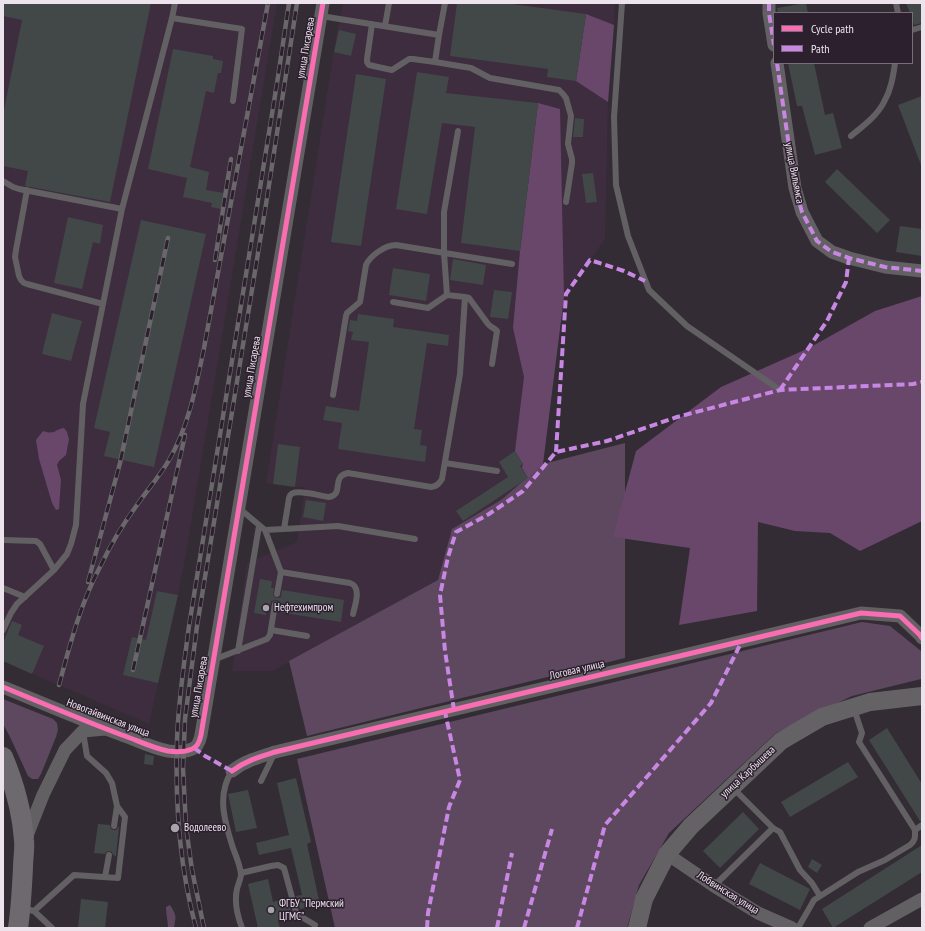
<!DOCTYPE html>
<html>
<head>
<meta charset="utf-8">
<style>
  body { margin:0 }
  #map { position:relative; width:925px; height:931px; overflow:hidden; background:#332c34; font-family:"PT Sans Narrow",sans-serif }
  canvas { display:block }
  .frame { position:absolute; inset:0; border:4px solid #ece3ed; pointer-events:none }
  .legend { position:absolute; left:773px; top:12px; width:140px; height:52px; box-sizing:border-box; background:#2c1f2e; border:1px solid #796d7a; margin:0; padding:5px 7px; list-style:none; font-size:12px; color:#ece3ed }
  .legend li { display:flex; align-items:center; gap:8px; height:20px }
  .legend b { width:20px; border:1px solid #796d7a }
</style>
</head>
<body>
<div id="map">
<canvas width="925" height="931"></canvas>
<div class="frame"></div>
<ul class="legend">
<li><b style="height:5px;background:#f96db3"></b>Cycle path</li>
<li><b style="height:5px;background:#c787e3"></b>Path</li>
</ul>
</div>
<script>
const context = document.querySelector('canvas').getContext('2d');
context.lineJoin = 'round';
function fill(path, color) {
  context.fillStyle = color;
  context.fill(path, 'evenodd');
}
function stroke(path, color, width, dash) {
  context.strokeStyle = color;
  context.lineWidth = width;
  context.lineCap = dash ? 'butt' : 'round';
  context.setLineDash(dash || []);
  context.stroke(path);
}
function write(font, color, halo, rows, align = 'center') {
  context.font = font + ' "PT Sans Narrow",sans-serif';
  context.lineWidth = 3;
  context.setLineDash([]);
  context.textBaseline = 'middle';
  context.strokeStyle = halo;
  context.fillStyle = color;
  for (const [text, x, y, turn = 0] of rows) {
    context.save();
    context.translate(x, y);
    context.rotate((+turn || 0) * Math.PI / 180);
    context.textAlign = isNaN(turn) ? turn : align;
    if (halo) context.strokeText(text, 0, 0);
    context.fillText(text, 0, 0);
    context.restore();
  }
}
const built = new Path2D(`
  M 3,3 L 277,3 L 186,554 L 178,595 L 149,724 L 3,661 Z
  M 343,3 L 615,3 L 608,102 L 605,239 L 564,297 L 543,464 L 501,500 L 452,529 L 438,580 L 273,671 L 232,671 L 247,563 L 297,542 L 305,488 L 266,483 L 336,37 Z`);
const green = new Path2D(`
  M 625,443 L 625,658 L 307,736 L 289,661 L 438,580 L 452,529 L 501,500 L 543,464 Z
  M 862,622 L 890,626 L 921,651 L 921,679 L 852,696 L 776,733 L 669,833 L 639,885 L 627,928 L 335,928 L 297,759 Z
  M 3,699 L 53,719 L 57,723 L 58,730 L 56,737 L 41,774 L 38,779 L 32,779 L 28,776 L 10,737 L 3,724 Z
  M 170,905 C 173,910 177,915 175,921 C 175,923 174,926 174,928 L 168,928 C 168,921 166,915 166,907 Z`);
const forest = new Path2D(`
  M 586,14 L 614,25 L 608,102 L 576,81 Z
  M 538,103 L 560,109 L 564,297 L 543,464 L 528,478 L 522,468 L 523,464 L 515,451 L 524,377 L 513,328 L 520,251 Z
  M 922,296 L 922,521 L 860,551 L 830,533 L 795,531 L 758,522 L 757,611 L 679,625 L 690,548 L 613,537 L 636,451 L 721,387 L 809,348 L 875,311 Z
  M 64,428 L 67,432 L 69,439 L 66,455 L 59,461 L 57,465 L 61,480 L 59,509 L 56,510 L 52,503 L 39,459 L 36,440 L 43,431 C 56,435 53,430 64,428 Z`);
const building = new Path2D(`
  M 3,3 L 151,3 L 110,202 L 25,186 L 28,171 L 3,166 L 3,115 L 22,20 L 3,16 Z
  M 457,3 L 505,3 L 586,14 L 576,81 L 547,77 L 548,69 L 450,56 Z
  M 806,3 L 808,13 L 778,13 L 777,8 Z
  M 906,3 L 922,3 L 922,23 L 914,25 L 912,19 L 912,13 L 910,13 Z
  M 339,30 L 356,34 L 351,56 L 334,52 Z
  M 173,49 L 213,56 L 213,59 L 223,61 L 221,73 L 218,73 L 214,93 L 206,91 L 190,167 L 209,172 L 206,190 L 224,193 L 221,209 L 211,207 L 212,203 L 183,197 L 187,178 L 148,169 Z
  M 788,63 L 814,63 L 825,115 L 833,113 L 842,148 L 815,155 L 802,106 L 797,106 Z
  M 417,72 L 449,77 L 446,93 L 538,103 L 520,251 L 461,243 L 475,127 L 442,123 L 427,214 L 396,209 Z
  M 356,74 L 386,79 L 361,246 L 331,242 Z
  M 922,96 L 922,165 L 921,165 L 898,105 Z
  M 575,118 L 584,119 L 583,137 L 573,137 Z
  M 837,169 L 890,220 L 877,233 L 825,182 Z
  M 593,173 L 597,202 L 586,203 L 582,174 Z
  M 68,217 L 103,225 L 100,244 L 93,242 L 82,289 L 54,283 Z
  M 141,220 L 206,234 L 154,467 L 104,456 L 110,432 L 94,428 Z
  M 900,226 L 922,229 L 922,256 L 896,252 Z
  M 453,259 L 486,265 L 483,285 L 450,280 Z
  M 393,268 L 430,274 L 426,301 L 389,295 Z
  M 494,290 L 512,292 L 508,319 L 490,317 Z
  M 52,313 L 82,321 L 71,361 L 42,354 Z
  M 358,314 L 394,319 L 393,327 L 449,335 L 448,346 L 427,343 L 414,429 L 422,430 L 420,445 L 427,446 L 425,462 L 338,449 L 342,423 L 323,420 L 326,406 L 359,411 L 369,342 L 351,340 L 353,332 L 348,331 L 350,320 L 357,321 Z
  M 278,444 L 300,447 L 295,487 L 273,484 Z
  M 515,451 L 523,464 L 520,466 L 528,478 L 463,521 L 456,511 L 508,477 L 499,462 Z
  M 306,500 L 326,503 L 323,521 L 303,517 Z
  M 260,579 L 272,581 L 271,588 L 274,588 L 273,595 L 276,598 L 279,598 L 281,597 L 282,590 L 344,600 L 341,622 L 278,612 L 279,603 L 278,600 L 275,600 L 271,601 L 269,610 L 267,610 L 266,615 L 254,613 Z
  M 157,591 L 178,595 L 158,683 L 123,675 L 132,637 L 146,640 Z
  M 12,621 L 22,625 L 18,635 L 44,646 L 32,674 L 3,661 L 3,643 Z
  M 887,728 L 922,784 L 922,821 L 920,821 L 869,740 Z
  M 145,754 L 154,756 L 153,765 L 144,764 Z
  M 848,762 L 858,777 L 790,817 L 781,802 Z
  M 296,778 L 311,842 L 307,844 L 320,905 L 300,909 L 296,896 L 302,895 L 291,848 L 259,855 L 256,843 L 289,835 L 277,783 Z
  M 248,790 L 257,828 L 236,832 L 228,794 Z
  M 743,812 L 759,829 L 720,868 L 703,851 Z
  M 98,824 L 110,825 L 111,829 L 114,830 L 116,830 L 118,827 L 119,827 L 116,856 L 113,855 L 112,852 L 109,851 L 106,852 L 105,854 L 94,853 Z
  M 922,845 L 922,872 L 833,928 L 822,909 Z
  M 812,859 L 822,865 L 817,873 L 808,867 Z
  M 760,863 L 810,889 L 800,910 L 749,884 Z
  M 268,879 L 273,902 L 288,898 L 291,911 L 289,912 L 290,918 L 278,921 L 280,928 L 258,928 L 248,884 Z
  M 81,899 L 108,902 L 105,928 L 78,928 Z`);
const lane = new Path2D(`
  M 622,3 L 614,117 L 616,185 L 628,236 L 649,290 L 687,326 L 780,390
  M 896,3 L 898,13
  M 321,16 L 439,35 L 435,62 L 471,68 L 490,78 L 559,90 L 563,94 L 566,98 L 571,116 L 568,144 L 572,159 L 572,163 L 566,202
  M 172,18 L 242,29 L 233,101
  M 372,24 L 367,59 L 367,62 L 369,65 L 387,69 L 392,70 L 409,59 L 413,59 L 435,62
  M 385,26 L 389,3
  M 912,30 L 922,27
  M 439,35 L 445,3
  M 851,136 C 863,126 877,116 884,102 C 891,90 893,77 895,63
  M 3,181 L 13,187 L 19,189 L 122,209
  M 27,190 L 16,250 L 15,257 L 19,276 L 21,280 L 24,283 L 27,284 L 103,304
  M 465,297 L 469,298 L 488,324 C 491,328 495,328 497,331 L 492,364
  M 393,302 L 428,308 L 447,295
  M 333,395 L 346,316 L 347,313 L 360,302 L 366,265 C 370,256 385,245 396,245 L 512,264
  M 445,463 L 497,471
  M 240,509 L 265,530 L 281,572 L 277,594
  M 284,529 L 289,498 C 290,495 290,495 293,493 C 301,490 320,496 329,497 C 345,494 330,477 348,473 L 431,487 C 437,486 439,484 442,479 L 460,374 L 465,297 L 447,295 L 444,253 L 444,212 L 458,131
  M 265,530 L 338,526 L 415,539
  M 3,540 L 36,541 L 40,544 L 54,570
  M 281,572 L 350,583 C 362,587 355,605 353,614
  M 3,588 L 25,597
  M 3,630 L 11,613 L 17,604 L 54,570 L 67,554 L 71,544 L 76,525 L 83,404 L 122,209 L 172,18 L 175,3
  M 271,630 L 307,636
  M 238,651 L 259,526
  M 213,660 L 267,639 L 270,635 L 275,604
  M 854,709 L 862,733 L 859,742 L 915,830 L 922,825
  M 232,771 C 216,795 225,823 233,848 C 236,856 240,865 241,874 C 241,879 238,884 237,889 C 234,902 237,915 242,928
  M 261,781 L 274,754
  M 114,826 L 117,806
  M 773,828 L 780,832 L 800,870 L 812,883 L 820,896
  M 241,873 L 271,866 L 278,865 L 284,868 L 296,912 L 300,916 L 315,925
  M 105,877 L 109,855
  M 714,886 L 773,828 L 733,788
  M 30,910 L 34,911 L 52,928
  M 34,911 L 74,875 L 118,878 L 125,817 L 117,806 L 112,783 L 106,773 L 87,756 L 83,732
  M 798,928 L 814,900 L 858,872 L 885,860 L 910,845 C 916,840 915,837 915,830`);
const street = new Path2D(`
  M 769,3 L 769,13 L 774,45
  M 777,63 L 795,188 L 802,212 L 817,241 L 832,252 L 849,258 L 885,267 L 922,271
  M 3,687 C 42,703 82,720 122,735 C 137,740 152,748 168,751 C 175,752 185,752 192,749 C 198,747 200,740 201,735 L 323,3
  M 232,771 C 245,761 259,757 275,752 L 861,613 L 900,616 L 920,635 L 922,638
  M 26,838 L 43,795 L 65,750 L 83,731 L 105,729
  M 667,854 L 714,886 L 758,913 L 792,928
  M 870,928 L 922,899`);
const secondary = new Path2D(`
  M 637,928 L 644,899 L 667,854 L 691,826 L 781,741 L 822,717 L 870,702 L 922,696`);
const primary = new Path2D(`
  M 3,757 C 14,783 22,812 24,840 C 25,849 23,858 23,867 C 22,888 21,908 18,928`);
const rail = new Path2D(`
  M 215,260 L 231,159
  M 88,582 L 120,463 L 168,238
  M 133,670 L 185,435
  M 59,685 C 70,644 81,602 101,565 C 111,544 123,524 137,505 C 147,490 160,476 169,460 C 189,426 196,386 204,348 L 268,3
  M 196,928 C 180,869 175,802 177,741 C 178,703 184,664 189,626 L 278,77 L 289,3
  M 204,928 L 192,870 L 186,827 L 183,768 L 185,719 L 197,626 L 267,198 L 297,3`);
const quiet = new Path2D(`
  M 769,3 L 769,13 L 774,45
  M 777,63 L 795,188 L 802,212 L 817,241 L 832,252 L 849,258 L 885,267 L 922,271
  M 780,390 L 827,321 L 846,282 L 849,258
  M 556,452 L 566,294 L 590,260 L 624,271 L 645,281
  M 454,710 L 445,651 L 440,595 L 448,557 L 456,532 L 489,514 L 523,491 L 556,452 L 607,441 L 677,417 L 780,390 L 913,384 L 922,382
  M 194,748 L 205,756 L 232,771
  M 427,928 L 428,913 L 449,807 L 460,780 L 445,712
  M 497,928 L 512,853
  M 524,928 L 552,829
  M 577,928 L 605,825 L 711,703 L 742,641`);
const cycleway = new Path2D(`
  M 3,687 C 42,703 82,720 122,735 C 137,740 152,748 168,751 C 175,752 185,752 192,749 C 198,747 200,740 201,735 L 323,3
  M 232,771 C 245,761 259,757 275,752 L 861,613 L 900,616 L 920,635 L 922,638`);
const markers = [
  [266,608,4,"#aba3ac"],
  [175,828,5,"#aba3ac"],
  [271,910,4,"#aba3ac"]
];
const streetNames = [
  ["улица Писарева",306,48,-80],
  ["улица Вильямса",794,173,79],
  ["улица Писарева",252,367,-80],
  ["Логовая улица",577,670,-13],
  ["улица Писарева",199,687,-80],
  ["Новогайвинская улица",108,718,21],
  ["улица Карбышева",748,772,-43],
  ["Лобвинская улица",728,893,32]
];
const poiNames = [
  ["Нефтехимпром",274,608],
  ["Водолеево",184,828],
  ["ФГБУ \"Пермский",279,904],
  ["ЦГМС\"",279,917]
];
fill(built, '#3d2d3f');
fill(green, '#5d485f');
fill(forest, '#68476b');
fill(building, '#424847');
stroke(lane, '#636063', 6);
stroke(street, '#636063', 13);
stroke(secondary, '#656266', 18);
stroke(primary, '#6e696e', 20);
stroke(rail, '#6a676b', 4.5);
stroke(rail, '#2c1f2e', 3, [9]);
stroke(quiet, '#c787e3', 4, [8, 4]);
stroke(cycleway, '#f96db3', 5);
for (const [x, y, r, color] of markers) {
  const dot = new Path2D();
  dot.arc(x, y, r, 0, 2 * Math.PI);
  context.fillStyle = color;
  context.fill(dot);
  stroke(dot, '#2c1f2e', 1.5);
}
write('11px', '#ece3ed', '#2c1f2e', streetNames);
write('11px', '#ece3ed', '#2c1f2e', poiNames, 'left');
</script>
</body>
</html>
